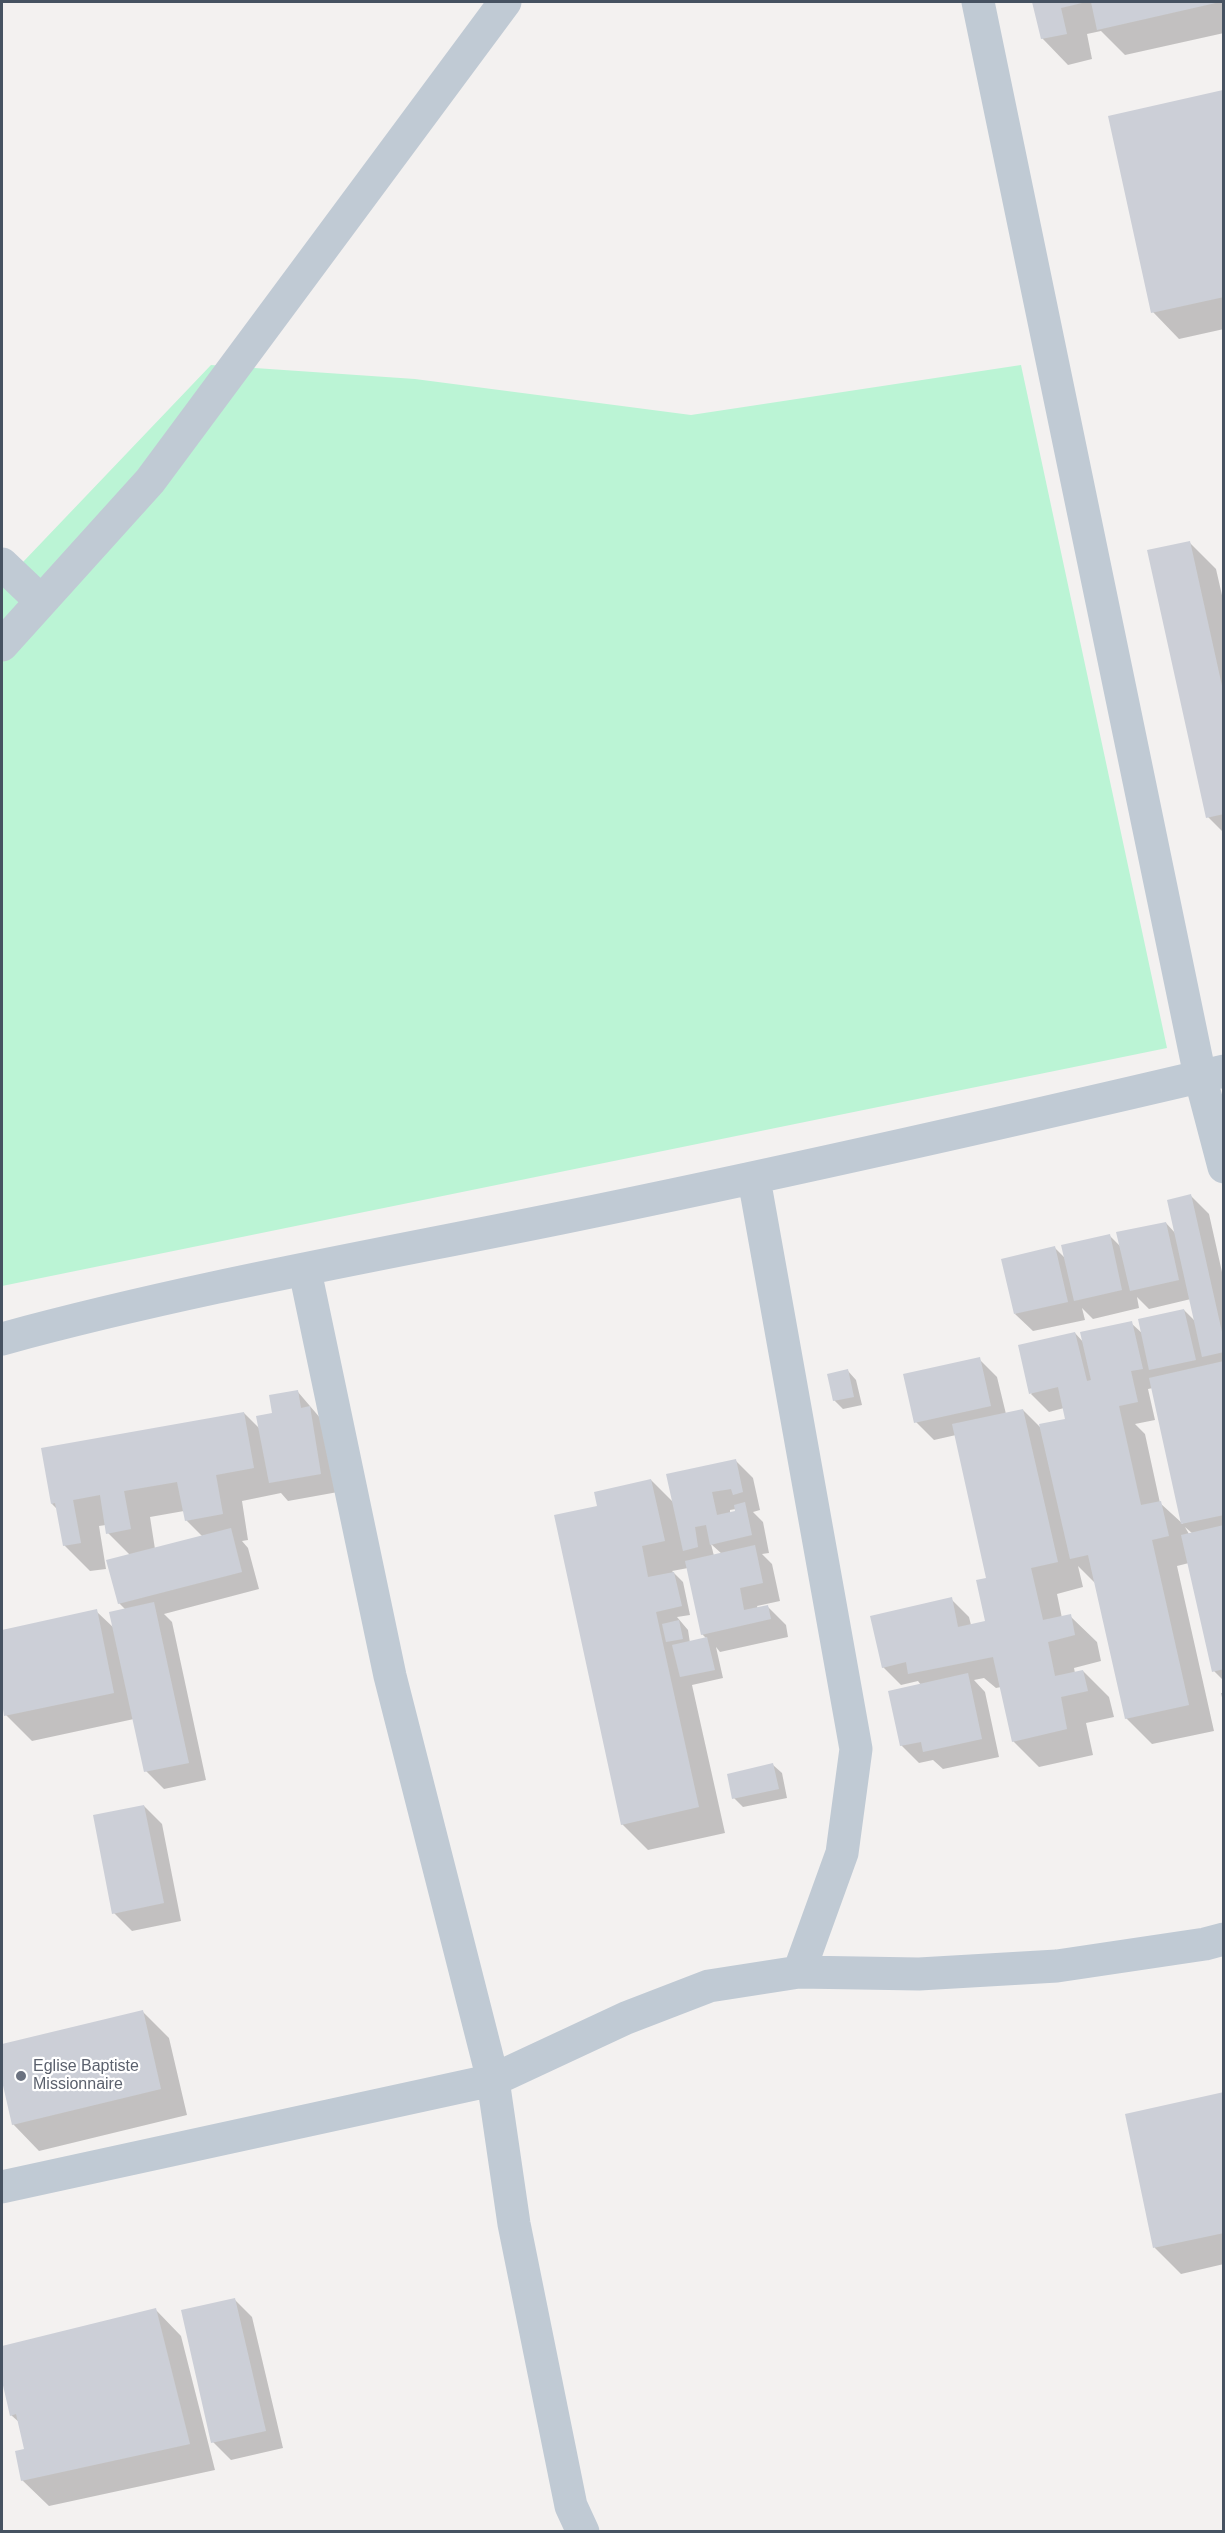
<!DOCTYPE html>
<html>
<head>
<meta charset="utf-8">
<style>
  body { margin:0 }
  #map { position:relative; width:1225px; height:2533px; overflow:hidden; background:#f3f1f0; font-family:Arial,sans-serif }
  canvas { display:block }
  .frame { position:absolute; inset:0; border:3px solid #465261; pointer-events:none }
</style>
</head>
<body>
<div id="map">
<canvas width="1225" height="2533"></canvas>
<div class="frame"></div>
</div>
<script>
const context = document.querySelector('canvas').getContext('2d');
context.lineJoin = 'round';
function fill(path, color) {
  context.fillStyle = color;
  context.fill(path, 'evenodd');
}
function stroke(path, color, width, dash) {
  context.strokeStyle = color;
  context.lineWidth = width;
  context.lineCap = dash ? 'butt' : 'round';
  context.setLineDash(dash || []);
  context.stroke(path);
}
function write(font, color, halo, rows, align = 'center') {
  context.font = font + ' Arial,sans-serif';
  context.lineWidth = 4.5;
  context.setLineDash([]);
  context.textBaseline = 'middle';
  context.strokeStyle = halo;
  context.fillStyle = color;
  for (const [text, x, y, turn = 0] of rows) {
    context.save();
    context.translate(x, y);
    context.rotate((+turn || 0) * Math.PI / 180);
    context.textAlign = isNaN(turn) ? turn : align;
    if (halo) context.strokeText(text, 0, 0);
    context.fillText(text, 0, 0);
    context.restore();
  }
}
const green = new Path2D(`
  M 211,365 L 415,379 L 691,415 L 1021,365 L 1167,1048 L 2,1286 L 2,584 Z`);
const shadow = new Path2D(`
  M 1034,2 L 1224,2 L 1224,33 L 1125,55 L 1101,31 L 1087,34 L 1092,59 L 1068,65 L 1042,38 Z
  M 1223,92 L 1224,329 L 1179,339 L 1153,312 Z
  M 1190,543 L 1216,569 L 1224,604 L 1224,833 L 1208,817 Z
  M 1191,1196 L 1209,1214 L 1224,1281 L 1224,1681 L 1214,1671 L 1189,1563 L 1177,1566 L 1214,1731 L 1152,1744 L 1126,1718 L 1096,1584 L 1078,1566 L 1083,1587 L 1057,1594 L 1062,1618 L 1070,1616 L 1097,1642 L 1101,1661 L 1074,1668 L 1075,1673 L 1083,1671 L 1109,1697 L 1114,1717 L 1086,1723 L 1093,1755 L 1039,1767 L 1013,1741 L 1001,1687 L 996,1688 L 984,1678 L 974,1680 L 985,1692 L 999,1757 L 943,1769 L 933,1760 L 919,1763 L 901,1745 L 921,1685 L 918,1681 L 901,1685 L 883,1667 L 951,1599 L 969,1617 L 971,1625 L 987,1622 L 988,1579 L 956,1435 L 934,1440 L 916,1422 L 979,1359 L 997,1377 L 1006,1414 L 1023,1410 L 1043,1430 L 1066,1420 L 1064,1408 L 1049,1412 L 1031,1394 L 1075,1333 L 1084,1343 L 1131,1323 L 1143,1334 L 1184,1310 L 1196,1322 L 1191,1299 L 1149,1309 L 1137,1297 L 1139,1308 L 1093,1319 L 1082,1308 L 1085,1320 L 1033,1331 L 1015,1314 L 1055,1248 L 1066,1259 L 1110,1236 L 1121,1247 L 1166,1223 L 1176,1234 ZM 1153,1388 L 1183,1524 L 1160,1503 L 1145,1434 L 1135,1424 L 1155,1420 L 1148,1389 ZM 1185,1527 L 1193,1534 L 1189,1534 Z
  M 848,1371 L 856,1380 L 862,1405 L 843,1409 L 834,1400 Z
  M 298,1392 L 327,1426 L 338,1492 L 288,1501 L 281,1493 L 242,1501 L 248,1540 L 242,1541 L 248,1548 L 259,1589 L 164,1614 L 172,1622 L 206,1780 L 164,1789 L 146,1771 L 134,1719 L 32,1741 L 6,1715 L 2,1694 L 2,1631 L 96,1611 L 115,1629 L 126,1610 L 119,1603 L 130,1555 L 108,1533 L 106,1525 L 99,1526 L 106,1569 L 90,1571 L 64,1545 L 57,1509 L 52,1504 L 43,1450 L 244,1413 L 261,1430 ZM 184,1511 L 186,1520 L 203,1537 L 155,1549 L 150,1517 Z
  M 735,1460 L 753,1478 L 760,1510 L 753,1512 L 763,1522 L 769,1553 L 762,1554 L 772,1564 L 780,1601 L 757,1606 L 758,1609 L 768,1607 L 786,1625 L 788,1637 L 720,1652 L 716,1647 L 723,1678 L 692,1685 L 725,1833 L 648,1850 L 622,1824 L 599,1507 L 651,1480 L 674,1503 ZM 736,1509 L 737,1512 L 730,1513 L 730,1510 ZM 711,1544 L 722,1554 L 714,1556 ZM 688,1568 L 702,1634 L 707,1639 L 690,1643 L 688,1630 L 677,1617 L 690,1615 L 683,1582 L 672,1571 Z
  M 1221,1693 L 1224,1693 L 1224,1706 Z
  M 773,1765 L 782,1773 L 787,1798 L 743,1807 L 734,1798 Z
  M 144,1806 L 162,1824 L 181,1921 L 132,1931 L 114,1913 Z
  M 143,2012 L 169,2038 L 187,2115 L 39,2151 L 13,2124 L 2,2074 L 2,2045 Z
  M 1224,2093 L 1224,2264 L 1181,2274 L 1155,2248 L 1126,2115 Z
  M 234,2299 L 252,2317 L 283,2448 L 231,2460 L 213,2442 Z
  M 155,2309 L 181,2336 L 215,2470 L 49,2506 L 22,2480 L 26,2450 L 20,2423 L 11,2415 L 2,2375 L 2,2348 Z`);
const building = new Path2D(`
  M 1032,2 L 1086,2 L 1061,8 L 1067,34 L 1041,39 Z
  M 1091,2 L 1220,2 L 1097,30 Z
  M 1223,90 L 1224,297 L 1151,313 L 1108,116 Z
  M 1190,541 L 1224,695 L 1224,814 L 1206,818 L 1147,550 Z
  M 1191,1194 L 1224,1341 L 1224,1352 L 1202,1357 L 1167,1200 Z
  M 1166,1222 L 1179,1280 L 1130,1291 L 1116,1232 Z
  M 1110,1234 L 1122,1290 L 1074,1301 L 1061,1245 Z
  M 1055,1246 L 1068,1302 L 1014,1314 L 1001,1259 Z
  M 1184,1309 L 1196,1360 L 1149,1370 L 1138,1319 Z
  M 1132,1321 L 1143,1369 L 1131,1371 L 1138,1402 L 1119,1406 L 1141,1505 L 1161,1501 L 1169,1536 L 1152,1540 L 1189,1705 L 1125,1719 L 1088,1555 L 1070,1559 L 1039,1424 L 1065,1419 L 1058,1387 L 1029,1394 L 1018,1345 L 1075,1332 L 1087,1381 L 1091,1380 L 1080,1332 Z
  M 980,1357 L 991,1406 L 914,1423 L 903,1374 Z
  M 1224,1361 L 1224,1515 L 1181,1524 L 1149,1378 Z
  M 848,1369 L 854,1397 L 833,1401 L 827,1374 Z
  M 298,1390 L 301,1408 L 310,1406 L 321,1474 L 269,1483 L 256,1416 L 272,1413 L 269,1395 Z
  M 1023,1409 L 1058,1562 L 1031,1568 L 1043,1620 L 1071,1614 L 1075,1635 L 1048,1642 L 1055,1676 L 1083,1670 L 1088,1691 L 1061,1697 L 1067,1729 L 1012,1742 L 993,1657 L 908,1674 L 906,1662 L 882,1668 L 870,1616 L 952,1597 L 958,1627 L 985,1621 L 976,1580 L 986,1578 L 952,1424 Z
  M 244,1412 L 254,1468 L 216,1475 L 223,1514 L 185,1521 L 177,1482 L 124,1491 L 131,1529 L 106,1534 L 100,1495 L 73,1500 L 81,1543 L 63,1546 L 55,1503 L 51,1504 L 41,1448 Z
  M 736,1459 L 743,1492 L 733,1495 L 731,1489 L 712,1492 L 717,1515 L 735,1511 L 734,1505 L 745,1502 L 752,1535 L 710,1545 L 706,1525 L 695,1527 L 698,1547 L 683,1551 L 666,1474 Z
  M 651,1479 L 665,1541 L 642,1546 L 648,1577 L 674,1572 L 682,1606 L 656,1612 L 699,1807 L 621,1825 L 554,1515 L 597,1506 L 594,1492 Z
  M 1224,1525 L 1224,1669 L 1212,1672 L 1181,1535 Z
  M 231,1528 L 242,1572 L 118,1604 L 106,1560 Z
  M 755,1545 L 763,1583 L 740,1588 L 744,1610 L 768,1605 L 771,1619 L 701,1635 L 685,1561 Z
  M 154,1602 L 189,1763 L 144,1772 L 109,1612 Z
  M 97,1609 L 114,1693 L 4,1716 L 2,1702 L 2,1630 Z
  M 679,1620 L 683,1639 L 666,1642 L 662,1624 Z
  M 707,1637 L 715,1670 L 680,1677 L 672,1645 Z
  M 968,1673 L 982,1739 L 923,1752 L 921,1742 L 900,1746 L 888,1691 Z
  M 773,1763 L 779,1789 L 732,1799 L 727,1774 Z
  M 144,1805 L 164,1903 L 112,1914 L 93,1815 Z
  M 143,2010 L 161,2089 L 12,2125 L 2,2081 L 2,2044 Z
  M 1224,2092 L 1224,2233 L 1153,2248 L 1125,2114 Z
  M 235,2298 L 266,2431 L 211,2443 L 181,2310 Z
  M 156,2308 L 190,2444 L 21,2481 L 15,2451 L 24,2449 L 16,2414 L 10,2416 L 2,2381 L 2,2346 Z`);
const minor = new Path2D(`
  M 978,2 L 1200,1076 L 1224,1167
  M 2,564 L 41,601
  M 2,645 L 150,481 L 505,2
  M 754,1179 L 856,1749 L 842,1853 L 799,1972
  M 305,1271 L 390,1676 L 493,2080 L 514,2224 L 571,2506 L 583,2532
  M 2,1339 C 185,1289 374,1256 561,1218 C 782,1173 1003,1123 1224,1071
  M 2,2187 L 493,2080 L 626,2018 L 709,1986 L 799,1972 L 919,1974 L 1057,1966 L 1205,1944 L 1224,1939`);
const markers = [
  [21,2076,6,"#6b7280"]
];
const worshipNames = [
  ["Eglise Baptiste",33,2067],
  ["Missionnaire",33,2085]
];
fill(green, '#bbf4d5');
fill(shadow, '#0003');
fill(building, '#cccfd7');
stroke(minor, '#c0cad4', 33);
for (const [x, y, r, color] of markers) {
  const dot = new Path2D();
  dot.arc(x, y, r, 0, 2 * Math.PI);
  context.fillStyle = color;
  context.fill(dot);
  stroke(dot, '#fff', 2);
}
write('16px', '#5b616d', '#fff', worshipNames, 'left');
</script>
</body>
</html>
